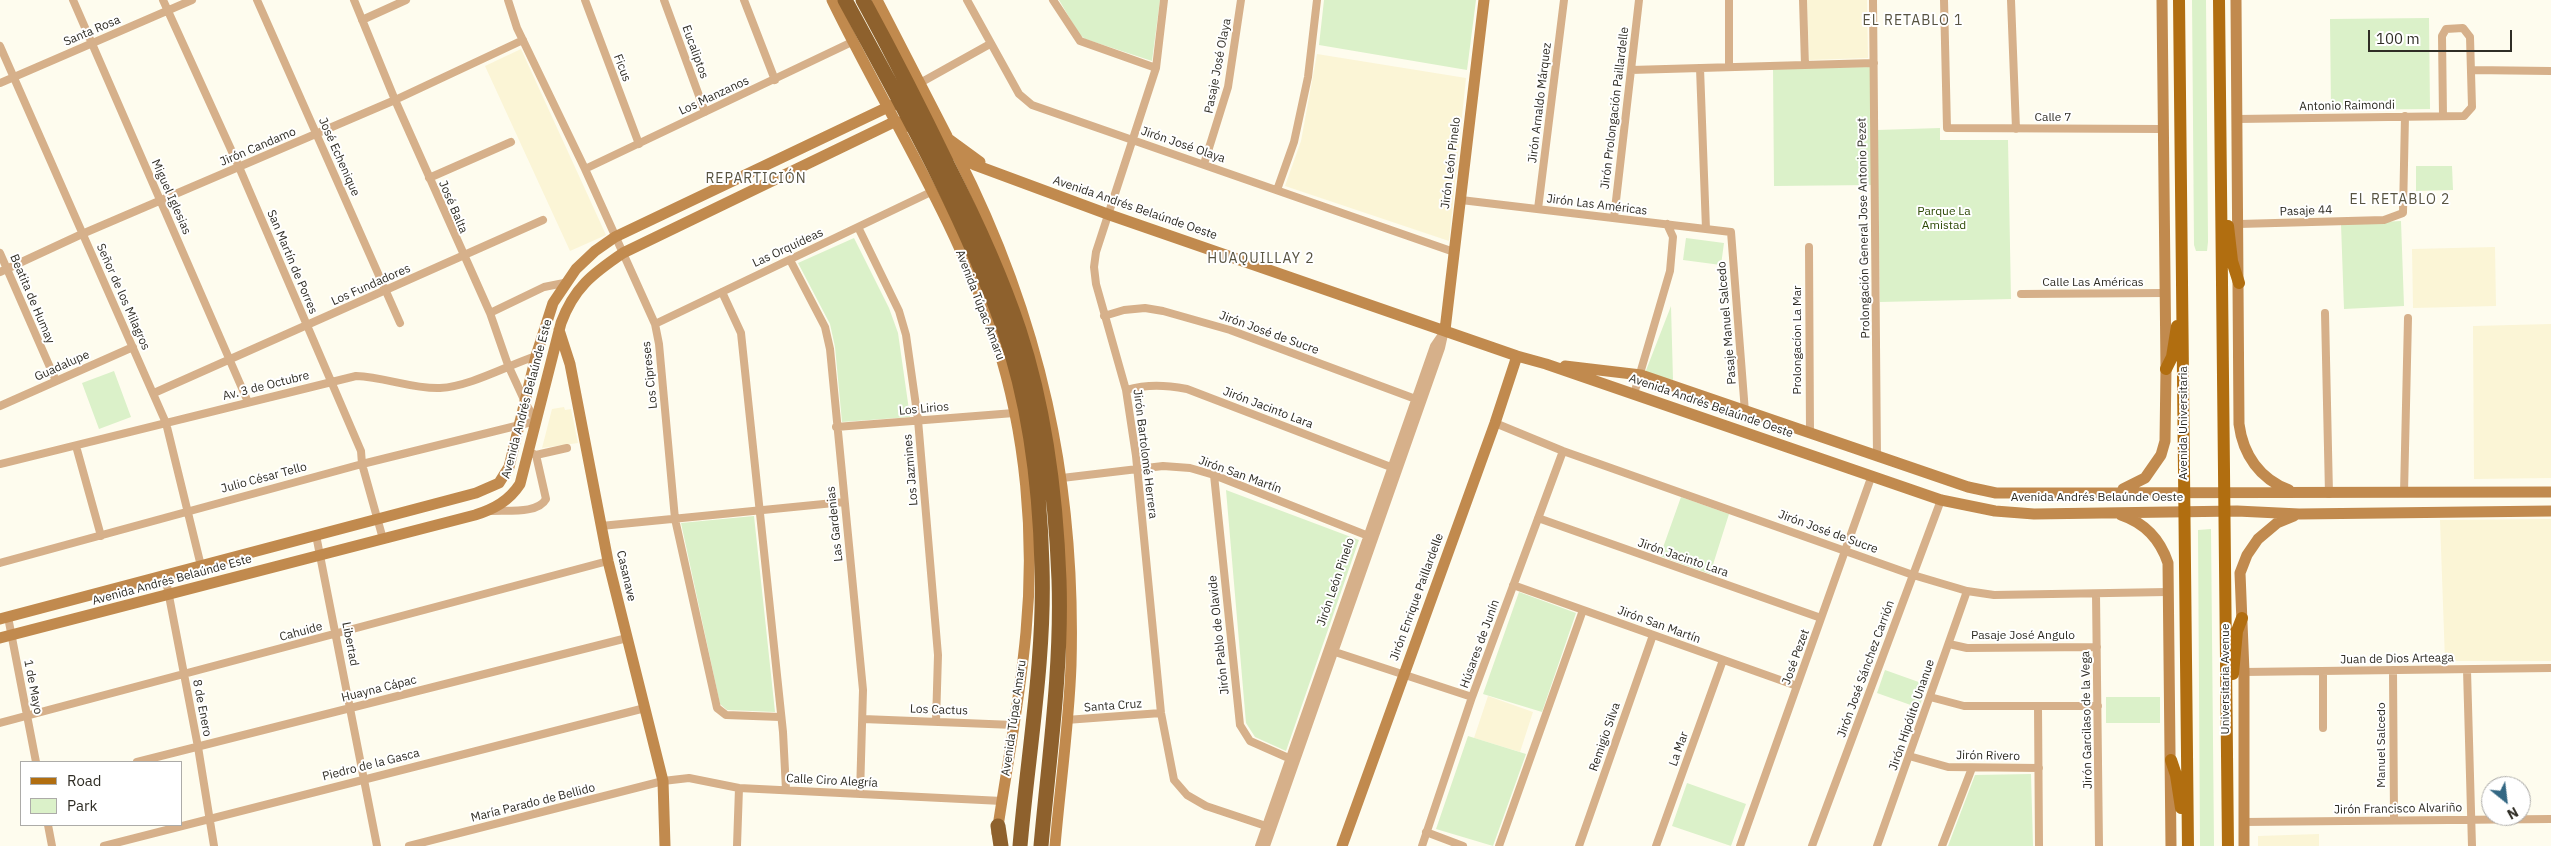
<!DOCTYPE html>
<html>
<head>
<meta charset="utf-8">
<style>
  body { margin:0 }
  #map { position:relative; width:2551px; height:846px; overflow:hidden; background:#fefcee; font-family:"IBM Plex Sans",sans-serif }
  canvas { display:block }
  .legend { position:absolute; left:20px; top:761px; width:162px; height:65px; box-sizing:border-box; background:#fff; border:1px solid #acaba8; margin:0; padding:6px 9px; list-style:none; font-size:15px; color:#2f2d25 }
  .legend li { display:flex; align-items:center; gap:10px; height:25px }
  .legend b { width:25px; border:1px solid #acaba8 }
  .north { position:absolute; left:2481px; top:776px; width:50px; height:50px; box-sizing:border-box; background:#fff; border:1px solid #acaba8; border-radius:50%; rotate:151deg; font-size:14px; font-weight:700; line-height:20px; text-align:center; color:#2f2d25 }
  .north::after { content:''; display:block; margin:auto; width:18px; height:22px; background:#336783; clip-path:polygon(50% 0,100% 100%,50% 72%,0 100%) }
  .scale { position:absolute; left:2368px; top:30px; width:144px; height:22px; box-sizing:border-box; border:2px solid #2f2d25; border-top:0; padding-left:6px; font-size:15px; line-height:18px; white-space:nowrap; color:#2f2d25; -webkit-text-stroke:4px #fff; paint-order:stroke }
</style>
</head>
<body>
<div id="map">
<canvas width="2551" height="846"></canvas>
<ul class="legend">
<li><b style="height:6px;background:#b16e10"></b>Road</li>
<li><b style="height:14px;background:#dbf1c9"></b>Park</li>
</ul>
<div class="north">N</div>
<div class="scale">100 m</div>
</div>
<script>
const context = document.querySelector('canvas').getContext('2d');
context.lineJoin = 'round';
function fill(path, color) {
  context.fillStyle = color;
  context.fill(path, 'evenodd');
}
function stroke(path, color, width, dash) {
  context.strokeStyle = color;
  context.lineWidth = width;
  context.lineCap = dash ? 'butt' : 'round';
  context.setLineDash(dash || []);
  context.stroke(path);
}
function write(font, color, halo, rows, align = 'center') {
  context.font = font + ' "IBM Plex Sans",sans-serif';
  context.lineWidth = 4;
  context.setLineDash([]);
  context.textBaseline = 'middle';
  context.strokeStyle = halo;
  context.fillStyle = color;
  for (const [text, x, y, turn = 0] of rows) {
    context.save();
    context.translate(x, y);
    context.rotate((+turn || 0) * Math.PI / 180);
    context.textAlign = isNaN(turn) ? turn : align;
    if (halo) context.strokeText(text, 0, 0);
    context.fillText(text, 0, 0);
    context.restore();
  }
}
const built = new Path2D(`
  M 1807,0 L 1867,0 L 1868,58 L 1809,60 Z
  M 521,49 L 606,235 L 570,251 L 485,66 Z
  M 1317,54 L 1466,78 L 1449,241 L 1285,186 L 1301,141 Z
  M 2495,247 L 2496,306 L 2413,308 L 2412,249 Z
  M 2551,324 L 2551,478 L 2474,479 L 2473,326 Z
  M 564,407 L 565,410 L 571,409 L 578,443 L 542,448 L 552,409 Z
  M 2551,519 L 2551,661 L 2445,661 L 2440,520 Z
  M 1488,696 L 1533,712 L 1520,752 L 1474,738 Z
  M 2319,834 L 2319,846 L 2258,846 L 2258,836 Z`);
const green = new Path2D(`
  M 1059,0 L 1160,0 L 1152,61 L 1085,39 L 1079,34 Z
  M 1324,0 L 1476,0 L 1467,70 L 1319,45 Z
  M 2192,0 L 2206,0 L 2208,242 L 2207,251 L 2196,251 L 2194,245 Z
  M 2429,18 L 2430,109 L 2331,110 L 2330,19 Z
  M 1872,67 L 1873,185 L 1774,186 L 1773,68 Z
  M 1940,128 L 1940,140 L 2008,140 L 2011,299 L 1880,302 L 1877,130 Z
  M 2452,166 L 2453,190 L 2416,191 L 2416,166 Z
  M 2401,221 L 2404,306 L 2344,309 L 2341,224 Z
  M 854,238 L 889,308 L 898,333 L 910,417 L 842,422 L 835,347 L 830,324 L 798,263 Z
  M 1686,238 L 1724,243 L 1721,265 L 1683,260 Z
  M 1671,306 L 1673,380 L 1645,373 Z
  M 114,371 L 131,417 L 99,429 L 82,383 Z
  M 1226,490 L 1359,540 L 1286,751 L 1255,737 L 1246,723 Z
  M 1681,497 L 1729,514 L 1710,574 L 1660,556 Z
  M 754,516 L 775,712 L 727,710 L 720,704 L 681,523 Z
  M 2211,529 L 2214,846 L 2200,846 L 2198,530 Z
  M 1519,592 L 1576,613 L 1542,712 L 1483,694 Z
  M 1885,670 L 1927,685 L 1919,708 L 1877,693 Z
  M 2106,697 L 2160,697 L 2160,723 L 2106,723 Z
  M 1468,736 L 1526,754 L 1493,846 L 1436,829 Z
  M 2031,774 L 2033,846 L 1948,846 L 1975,775 Z
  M 1687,783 L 1746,804 L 1731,846 L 1672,826 Z`);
const street = new Path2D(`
  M 73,0 L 248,402
  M 163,0 L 239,167 L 361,451 L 362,464 L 383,539
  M 257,0 L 400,323
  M 508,0 L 517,28 L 585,169 L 655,324 L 659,344 L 675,519 L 717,708 L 726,715 L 780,717
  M 585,0 L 639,144
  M 664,0 L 705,112
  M 744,0 L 775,80
  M 967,0 L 1019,94 L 1032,105 L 1454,252
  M 1053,0 L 1080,41 L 1156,68
  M 1164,0 L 1156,68 L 1096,252 L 1094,267 L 1096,284 L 1126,390 L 1136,456 L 1161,713 L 1174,780 L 1187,795 L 1206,806 L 1272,828
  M 1729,0 L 1729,67
  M 1803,0 L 1805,65
  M 1873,0 L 1877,456
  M 1944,0 L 1947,128 L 2162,129
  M 2011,0 L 2016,129
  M 362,20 L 406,0
  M 0,46 L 166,423 L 201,566
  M 1700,68 L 1706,229
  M 1631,70 L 1874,63
  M 2471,70 L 2551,71
  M 0,83 L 192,0
  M 920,83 L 990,44
  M 2237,119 L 2464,116 L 2472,107 L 2470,37 L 2463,28 L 2446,29 L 2442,36 L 2443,116
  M 1204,164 L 1228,87 L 1241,0
  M 585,169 L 852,42
  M 429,178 L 511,142
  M 1277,190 L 1294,142 L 1308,77 L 1317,0
  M 1461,200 L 1731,232 L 1745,412
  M 1538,209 L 1564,0
  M 1614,218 L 1639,0
  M 2239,224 L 2384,220 L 2403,213 L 2405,116
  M 858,227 L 899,311 L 906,335 L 918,420 L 938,655 L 936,722
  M 1809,247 L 1810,434
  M 0,253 L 56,381
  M 790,260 L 825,327 L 830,349 L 863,690 L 860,794
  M 0,272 L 82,234 L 395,100 L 523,40
  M 722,292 L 741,333 L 783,732 L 786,790
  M 2021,294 L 2164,293
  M 490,313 L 544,287 L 564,283
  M 2325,313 L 2329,494
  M 1104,316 L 1124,310 L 1145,308 L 1163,311 L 1230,330 L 1421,401
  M 655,324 L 931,192
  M 1126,390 C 1148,384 1165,385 1187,389 L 1396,469
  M 154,393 L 543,220
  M 1634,394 L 1670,271 L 1673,237 L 1667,224
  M 0,406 L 133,347
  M 1495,423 L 1563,451 L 1913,575 L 1967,591 L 1994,595 L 2167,592
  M 836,427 L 1014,413
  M 76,446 L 101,536
  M 536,455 L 567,448
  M 0,464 L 356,376 C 385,377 412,389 440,388 C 471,386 506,366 536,356
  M 1214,475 L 1240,725 L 1250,741 L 1293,760
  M 1062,478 L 1163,466 L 1190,468 L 1214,475 L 1371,537
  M 2404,493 L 2408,318
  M 492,511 C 507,510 538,514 546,499 L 536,455 L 529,452
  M 1538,518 L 1821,618
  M 601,526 L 844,502
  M 316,535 L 377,846
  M 0,563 L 362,464 L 536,421 L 526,404 L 508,365 L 490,313 L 395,100 L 354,0
  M 165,575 L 198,747 L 214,846
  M 1513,585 L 1797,686
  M 2096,594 L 2099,846
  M 8,617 L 36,762
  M 1949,644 L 1967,648 L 2097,647
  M 1332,651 L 1472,697
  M 2393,670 L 2394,820
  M 2467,670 L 2472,846
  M 2323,671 L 2323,728
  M 2244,672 L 2551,668
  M 1930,697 L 1964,706 L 2098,706
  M 2038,706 L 2039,846
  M 863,719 L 1014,725
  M 1066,720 L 1161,713
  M 0,723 L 608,561
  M 1909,756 L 1948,767 L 2039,768
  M 137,762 L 627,638
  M 2244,822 L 2551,819
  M 48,825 L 52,846
  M 1426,832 L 1463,846
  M 104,846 L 645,708
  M 409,846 L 663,781 L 689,778 L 739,788 L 1002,801
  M 737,846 L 739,788
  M 1259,846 L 1434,346 L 1445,330
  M 1266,846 L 1441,348 L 1445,330
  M 1422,846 L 1472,697 L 1563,451
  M 1499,846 L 1583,610
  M 1579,846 L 1653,635
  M 1656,846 L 1723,660
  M 1740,846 L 1872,475
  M 1812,846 L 1941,500
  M 1877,846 L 1967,591
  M 1942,846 L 1972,768`);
const secondary = new Path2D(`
  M 832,0 C 887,113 957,221 996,341 C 1026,433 1035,536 1026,632 C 1020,699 1007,766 997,833
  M 877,0 L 947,136
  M 2236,0 L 2239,424 C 2243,455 2260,479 2289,490
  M 896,121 L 915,129
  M 928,124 L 980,162
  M 938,146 L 975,165 L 1110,215 L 1517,356 L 1546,364 L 1941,500 L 1995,511 L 2034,514 L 2237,511 L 2299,514 L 2551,511
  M 957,155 C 1040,318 1076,482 1071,665 C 1069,724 1060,787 1055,846
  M 559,330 L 570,364 L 608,561 L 663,781 L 665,846
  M 1445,330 L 1484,0
  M 1565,366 L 1641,375 L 1968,487 L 1996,493 L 2551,492
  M 2123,489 L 2145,478 L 2161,455 L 2165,441 L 2166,369 L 2162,0
  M 2121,515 C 2145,523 2160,539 2168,563 L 2171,846
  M 0,619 L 476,493 L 499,483 L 509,467 L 536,356 L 553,303 L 576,269 L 595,251 L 615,237 L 888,107 L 899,103 L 906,106
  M 0,638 L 475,515 C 494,509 509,501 520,484 L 561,323 C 574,288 592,274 623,253 L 896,121
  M 1342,846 L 1495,423 L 1517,356
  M 2244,846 L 2244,672 L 2240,573 L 2247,555 L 2258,539 L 2277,523 L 2294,516`);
const primary = new Path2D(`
  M 2179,0 L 2188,846
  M 2219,0 L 2228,846
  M 2228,226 L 2232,261 L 2239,283
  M 2166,369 L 2172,357 L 2177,326
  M 2233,674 L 2237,631 L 2242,618
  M 2171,760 L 2176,775 L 2181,808`);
const highway = new Path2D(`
  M 845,0 C 903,107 964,214 1004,329 C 1030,404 1040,487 1042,566 C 1045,659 1028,753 1020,846
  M 863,0 C 893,55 921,110 948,166 C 975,219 1000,273 1019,330 C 1045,409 1056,497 1059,580 C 1062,668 1049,758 1041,846
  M 998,826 L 1001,846`);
const streetNames = [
  ["Santa Rosa",92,31,-23],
  ["Eucaliptos",695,52,70],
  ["Pasaje José Olaya",1218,66,-79],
  ["Ficus",622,68,69],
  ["Los Manzanos",714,96,-25],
  ["Jirón Arnaldo Márquez",1540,103,-83],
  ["Antonio Raimondi",2347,106,-1],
  ["Jirón Prolongación Paillardelle",1615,108,-83],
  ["Calle 7",2053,118],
  ["Jirón José Olaya",1183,145,19],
  ["Jirón Candamo",258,147,-23],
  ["José Echenique",339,157,66],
  ["Jirón León Pinelo",1451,163,-83],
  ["Miguel Iglesias",171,197,66],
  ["Jirón Las Américas",1597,205,7],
  ["José Balta",453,207,67],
  ["Avenida Andrés Belaúnde Oeste",1135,208,19],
  ["Pasaje 44",2306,211,-2],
  ["Prolongación General Jose Antonio Pezet",1864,228,-91],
  ["Las Orquídeas",788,248,-25],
  ["San Martín de Porres",292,262,67],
  ["Calle Las Américas",2093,283],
  ["Los Fundadores",371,285,-24],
  ["Señor de los Milagros",123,297,66],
  ["Beatita de Humay",32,299,67],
  ["Avenida Túpac Amaru",980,305,69],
  ["Pasaje Manuel Salcedo",1727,323,-95],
  ["Jirón José de Sucre",1269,333,20],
  ["Prolongacíon La Mar",1798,340,-90],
  ["Guadalupe",62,366,-24],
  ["Los Cipreses",650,375,-96],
  ["Av. 3 de Octubre",266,386,-14],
  ["Avenida Andrés Belaúnde Este",527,399,-75],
  ["Avenida Andrés Belaúnde Oeste",1711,406,19],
  ["Jirón Jacinto Lara",1268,408,21],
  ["Los Lirios",924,409,-5],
  ["Avenida Universitaria",2184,423,-90],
  ["Jirón Bartolomé Herrera",1145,454,83],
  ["Los Jazmines",911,470,-95],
  ["Jirón San Martín",1240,475,20],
  ["Julio César Tello",264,478,-15],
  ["Avenida Andrés Belaúnde Oeste",2097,498],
  ["Las Gardenias",835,524,-96],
  ["Jirón José de Sucre",1828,532,20],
  ["Jirón Jacinto Lara",1683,558,19],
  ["Casanave",626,576,77],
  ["Avenida Andrés Belaúnde Este",172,580,-15],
  ["Jirón León Pinelo",1336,582,-71],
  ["Jirón Enrique Paillardelle",1417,597,-70],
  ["Jirón San Martín",1659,625,20],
  ["Cahuide",301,632,-15],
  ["Jirón Pablo de Olavide",1219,635,-96],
  ["Pasaje José Angulo",2023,636],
  ["Libertad",350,644,79],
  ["Húsares de Junín",1480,644,-70],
  ["José Pezet",1796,657,-70],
  ["Juan de Dios Arteaga",2397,659,-1],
  ["Jirón José Sánchez Carrión",1866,669,-70],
  ["Universitaria Avenue",2226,679,-90],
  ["1 de Mayo",33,687,79],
  ["Huayna Cápac",379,689,-14],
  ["Santa Cruz",1113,706,-4],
  ["8 de Enero",202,708,79],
  ["Los Cactus",939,710,2],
  ["Jirón Hipólito Unanue",1912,715,-71],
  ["Avenida Túpac Amaru",1014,718,-82],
  ["Jirón Garcilaso de la Vega",2087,720,-91],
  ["Remigio Silva",1605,737,-71],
  ["Manuel Salcedo",2382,745,-90],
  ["La Mar",1679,749,-70],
  ["Jirón Rivero",1988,756,1],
  ["Piedro de la Gasca",371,765,-14],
  ["Calle Ciro Alegría",832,781,3],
  ["María Parado de Bellido",533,803,-14],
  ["Jirón Francisco Alvariño",2398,809,-1]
];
const parkNames = [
  ["Parque La",1944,212],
  ["Amistad",1944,226]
];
const neighbourhoodNames = [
  ["EL RETABLO 1",1913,21],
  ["REPARTICIÓN",756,179],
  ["EL RETABLO 2",2400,200],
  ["HUAQUILLAY 2",1261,259]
];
fill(built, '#fbf5d6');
fill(green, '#dbf1c9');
stroke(street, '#d6b08a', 8);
stroke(secondary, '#c18a4e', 11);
stroke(primary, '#b16e10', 12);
stroke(highway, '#8e612d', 15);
write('12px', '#2f2d25', '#fff', streetNames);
write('12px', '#2c4804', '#fff', parkNames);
context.letterSpacing = '1px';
write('14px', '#575341', '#fff', neighbourhoodNames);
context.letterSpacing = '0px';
</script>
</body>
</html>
